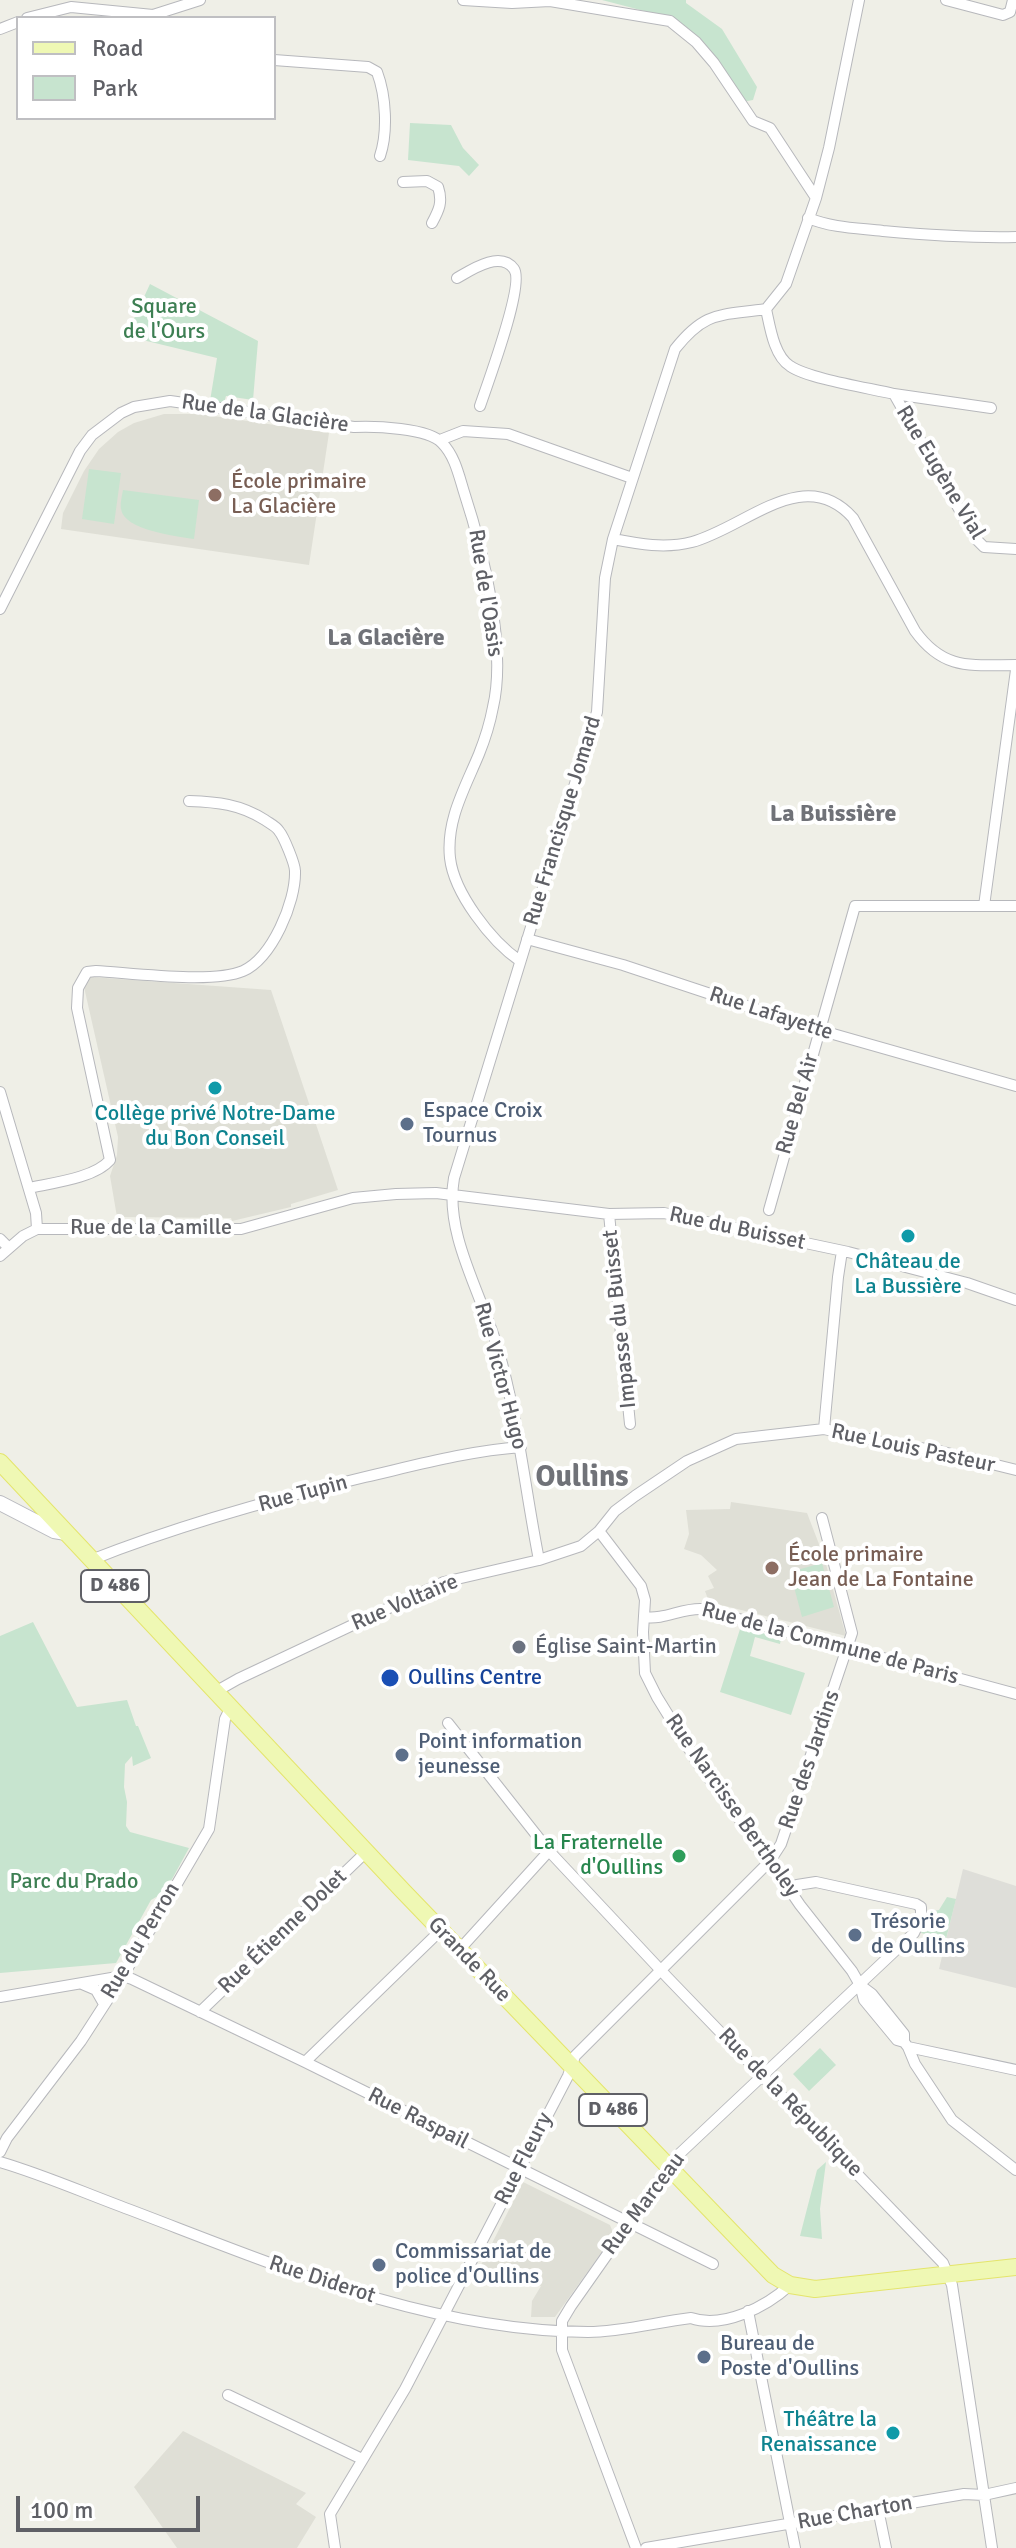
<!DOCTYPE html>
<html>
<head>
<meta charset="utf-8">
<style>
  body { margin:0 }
  #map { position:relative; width:1016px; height:2548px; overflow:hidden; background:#efefe7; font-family:Signika,sans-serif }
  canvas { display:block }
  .legend { position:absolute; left:16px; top:16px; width:260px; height:104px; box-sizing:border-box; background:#fff; border:2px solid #bfbfc2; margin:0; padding:10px 14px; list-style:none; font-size:24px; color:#5f6066 }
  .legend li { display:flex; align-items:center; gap:16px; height:40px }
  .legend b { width:40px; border:2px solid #bfbfc2 }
  .scale { position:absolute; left:16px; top:2496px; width:184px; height:36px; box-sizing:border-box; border:4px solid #5f6066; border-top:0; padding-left:10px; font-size:24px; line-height:28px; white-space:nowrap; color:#5f6066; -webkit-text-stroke:6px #fff; paint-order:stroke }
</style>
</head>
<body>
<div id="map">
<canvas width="1016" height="2548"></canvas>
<ul class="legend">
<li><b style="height:10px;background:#eff8b4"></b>Road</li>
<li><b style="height:22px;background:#c7e4cf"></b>Park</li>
</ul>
<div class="scale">100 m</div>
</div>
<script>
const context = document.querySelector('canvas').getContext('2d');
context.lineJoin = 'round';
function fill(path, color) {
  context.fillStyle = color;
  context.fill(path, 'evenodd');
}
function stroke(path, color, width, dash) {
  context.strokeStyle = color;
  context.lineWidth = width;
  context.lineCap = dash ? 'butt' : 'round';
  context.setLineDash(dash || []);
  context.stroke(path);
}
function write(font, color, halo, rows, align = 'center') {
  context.font = font + ' Signika,sans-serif';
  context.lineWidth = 8;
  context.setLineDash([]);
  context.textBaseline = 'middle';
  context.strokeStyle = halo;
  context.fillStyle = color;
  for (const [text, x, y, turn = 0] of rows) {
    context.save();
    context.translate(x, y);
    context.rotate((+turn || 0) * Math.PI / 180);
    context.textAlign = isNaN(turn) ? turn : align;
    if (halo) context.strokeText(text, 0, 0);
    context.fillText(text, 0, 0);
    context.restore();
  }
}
const industrial = new Path2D(`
  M 963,1869 L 1016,1886 L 1016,1988 L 939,1969 Z`);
const education = new Path2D(`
  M 164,414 L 200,414 L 329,433 L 309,565 L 61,529 L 63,513 L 84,471 L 99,449 L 118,432 L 134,423 Z
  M 91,977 L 271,990 L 338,1190 L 291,1204 L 291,1207 L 232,1221 L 231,1218 L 117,1217 L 110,1176 L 117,1155 L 118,1137 L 84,987 Z
  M 731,1502 L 807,1513 L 824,1557 L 846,1636 L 709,1602 L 705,1591 L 714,1588 L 708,1576 L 717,1570 L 701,1555 L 684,1549 L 689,1534 L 686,1510 L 730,1509 Z
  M 523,2182 L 610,2225 L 614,2235 L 555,2317 L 531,2317 L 532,2301 L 541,2286 L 479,2269 Z
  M 183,2431 L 306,2493 L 296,2504 L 316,2517 L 297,2548 L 177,2548 L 134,2487 Z`);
const green = new Path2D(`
  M 602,0 L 686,0 L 686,3 L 722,29 L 757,87 L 753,100 L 742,102 L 671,18 Z
  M 410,123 L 451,125 L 463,148 L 479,165 L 469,176 L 459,166 L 408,160 Z
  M 150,284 L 258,341 L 253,400 L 226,396 L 224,403 L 210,401 L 217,358 L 126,336 Z
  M 89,469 L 121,473 L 114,524 L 82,519 Z
  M 123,490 L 199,500 L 194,539 C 175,536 124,530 121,509 C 120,504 122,495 123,490 Z
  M 822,1563 L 834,1607 L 802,1617 L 790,1572 Z
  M 33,1622 L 77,1707 L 127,1700 L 136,1726 L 138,1726 L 151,1758 L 133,1766 L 132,1756 L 125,1764 L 124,1787 L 127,1802 L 126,1826 L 130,1832 L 189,1848 L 165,1892 L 151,1900 L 116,1963 L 0,1973 L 0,1636 Z
  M 741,1626 L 781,1639 L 780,1644 L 755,1637 L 750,1656 L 805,1673 L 791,1715 L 720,1692 Z
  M 947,1897 L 956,1899 L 946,1939 L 921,1933 L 927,1912 L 939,1910 Z
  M 820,2048 L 836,2065 L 809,2091 L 793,2074 Z
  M 826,2162 L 820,2209 L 822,2239 L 800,2236 L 817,2170 Z`);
const street = new Path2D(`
  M 463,0 L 512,3 L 550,1 L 670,21 L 696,42 L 714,63 L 753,121 L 770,128 L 816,198
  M 946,0 L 1003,15 L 1010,12 L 1013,0
  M 27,18 L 71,7 L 153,15 L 200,0
  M 0,29 L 18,22
  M 274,60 L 368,67 L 377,72 C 386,96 388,132 380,156
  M 403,182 L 427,181 L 438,187 C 443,202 439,210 432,223
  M 808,218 C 833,228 857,228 883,231 C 927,235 972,238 1016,237
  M 457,278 C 471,270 500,250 514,269 C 525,284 487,385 480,406
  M 766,309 C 770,327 774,356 790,366 C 809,379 869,388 894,394 L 976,539 L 984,547 L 1016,549
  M 894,394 L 991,408
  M 440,440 L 463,431 L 508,434 L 632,478
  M 613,539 C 639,544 665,549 692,542 C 745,528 804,463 853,518 L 915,631 C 944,671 971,665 1016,665
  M 0,609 L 80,451 L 92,435 L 121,413 L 134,407 L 170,401 L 354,427 C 374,426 429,428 442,443 C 455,456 459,476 464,492 C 483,550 507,648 493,707 C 490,723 485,739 479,754 C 465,788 446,820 450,858 C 454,893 491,941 520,961
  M 984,906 L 1016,670
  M 527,939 L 623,965 L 819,1030 L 1016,1086
  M 0,1092 L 36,1213 L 37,1229
  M 29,1188 C 52,1183 95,1178 110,1160 L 77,1008 L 78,988 L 87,972 L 96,971 C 131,973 213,984 243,971 C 272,958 296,902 295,871 C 295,864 284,837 279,831 C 276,826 269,823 265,820 C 240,804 217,802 189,801
  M 769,1210 L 855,906 L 1016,906
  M 609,1214 L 630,1424
  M 0,1239 L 9,1248
  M 0,1256 L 23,1236 L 37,1229 L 241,1229 L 353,1198 L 396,1194 L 436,1193 L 609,1214 L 664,1213 L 848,1252 L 967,1283 L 1016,1300
  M 824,1429 L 838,1277 L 842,1251
  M 599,1531 L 641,1586 L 645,1600 L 643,1632 L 645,1673 L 657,1697 L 699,1765 L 763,1851 L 800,1905 L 852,1971 L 860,1985 L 864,2000 L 897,2040 L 904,2042 L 908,2047 L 915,2064 L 952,2120 L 1016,2170
  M 91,1560 C 179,1525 273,1499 365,1477 C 417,1465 468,1451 521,1447
  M 539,1560 C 525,1489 518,1418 498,1349 C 482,1295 444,1234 454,1178 L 597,712 L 605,578 L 613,539 L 675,349 C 706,310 720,316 766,309 L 786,284 L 816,198 L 829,148 L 859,0
  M 644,1617 C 665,1620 681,1608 702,1609 L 1016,1694
  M 215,1692 L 238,1679 L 444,1582 L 539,1560 L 581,1546 L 599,1531 L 615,1511 L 635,1496 L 687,1461 L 736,1439 L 824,1429 L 904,1447 L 931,1449 L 1016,1470
  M 448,1723 L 549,1851 L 668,1978 L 943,2263 L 952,2285 L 992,2548
  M 460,1949 L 549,1851
  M 82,1984 L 96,1990 L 104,2004
  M 860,1985 L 872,1994 L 904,2034 L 904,2042
  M 0,1997 L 123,1976 L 132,1979 L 305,2062 L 713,2264
  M 200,2012 L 366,1852
  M 908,2047 L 1016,2070
  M 305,2062 L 441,1930
  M 0,2152 L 7,2138 L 81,2041 L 123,1976 L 209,1829 L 225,1719 L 230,1709
  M 0,2162 C 41,2174 80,2191 120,2206 C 271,2263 424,2331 588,2332 C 622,2332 657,2322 691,2318 C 723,2329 766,2307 790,2285
  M 748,2311 L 795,2548
  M 228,2395 L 362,2459
  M 878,2509 L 886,2548
  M 335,2548 L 330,2514 L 405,2389 L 568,2076 L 575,2056 L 770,1861 L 781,1844 L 852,1633 L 822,1518
  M 636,2548 L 562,2350 L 562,2321 L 571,2306 L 675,2158 L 914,1933 L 921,1918 L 921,1907 L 916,1904 L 816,1882 L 797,1885 L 790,1889
  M 646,2548 L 964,2494 L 984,2495 L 1016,2488`);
const secondary = new Path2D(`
  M 0,1503 L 54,1531 L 66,1533`);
const primary = new Path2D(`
  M 0,1462 L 403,1891 L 773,2275 L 790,2285 L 815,2289 L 1016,2267`);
const markers = [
  [215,495,8,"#8d6e63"],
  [215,1088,8,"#0f9aa8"],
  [407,1124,8,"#5c6f8a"],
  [908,1236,8,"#0f9aa8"],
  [772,1568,8,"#8d6e63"],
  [519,1647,8,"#6b7280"],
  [390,1678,10,"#1a4fb4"],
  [402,1755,8,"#5c6f8a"],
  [679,1856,8,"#2e9e5b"],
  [855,1935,8,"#5c6f8a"],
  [379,2265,8,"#5c6f8a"],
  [704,2357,8,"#5c6f8a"],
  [893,2433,8,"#0f9aa8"]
];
const shields = [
  [115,1586,68],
  [613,2110,68]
];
const shieldNames = [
  ["D 486",115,1586],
  ["D 486",613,2110]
];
const parkNames = [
  ["Square",164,307],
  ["de l'Ours",164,332],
  ["Parc du Prado",74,1882]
];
const streetNames = [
  ["Rue de la Glacière",265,414,8],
  ["Rue Eugène Vial",940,473,59],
  ["Rue de l'Oasis",485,593,81],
  ["Rue Francisque Jomard",563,821,-73],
  ["Rue Lafayette",771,1014,18],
  ["Rue Bel Air",798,1104,-74],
  ["Rue de la Camille",151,1228],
  ["Rue du Buisset",737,1229,12],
  ["Impasse du Buisset",620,1319,-96],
  ["Rue Victor Hugo",500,1376,75],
  ["Rue Louis Pasteur",913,1449,12],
  ["Rue Tupin",303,1494,-15],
  ["Rue Voltaire",405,1603,-23],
  ["Rue de la Commune de Paris",830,1644,15],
  ["Rue des Jardins",810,1760,-71],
  ["Rue Narcisse Bertholey",732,1806,55],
  ["Rue Étienne Dolet",283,1932,-44],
  ["Rue du Perron",141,1941,-59],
  ["Grande Rue",469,1960,46],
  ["Rue de la République",790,2103,46],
  ["Rue Raspail",418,2119,27],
  ["Rue Fleury",524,2159,-63],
  ["Rue Marceau",644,2204,-53],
  ["Rue Diderot",322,2280,18],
  ["Rue Charton",855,2513,-10]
];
const educationNames = [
  ["École primaire",231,482],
  ["La Glacière",231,507],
  ["École primaire",788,1555],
  ["Jean de La Fontaine",788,1580]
];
const serviceNames = [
  ["Espace Croix",423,1111],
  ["Tournus",423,1136],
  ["Point information",418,1742],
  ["jeunesse",418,1767],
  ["Trésorie",871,1922],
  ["de Oullins",871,1947],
  ["Commissariat de",395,2252],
  ["police d'Oullins",395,2277],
  ["Bureau de",720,2344],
  ["Poste d'Oullins",720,2369]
];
const cultureNames = [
  ["Collège privé Notre-Dame",215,1114],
  ["du Bon Conseil",215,1139],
  ["Château de",908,1262],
  ["La Bussière",908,1287],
  ["Théâtre la",877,2420,"right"],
  ["Renaissance",877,2445,"right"]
];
const worshipNames = [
  ["Église Saint-Martin",535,1647]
];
const transitNames = [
  ["Oullins Centre",408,1678]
];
const leisureNames = [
  ["La Fraternelle",663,1843],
  ["d'Oullins",663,1868]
];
const neighbourhoodNames = [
  ["La Glacière",386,639],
  ["La Buissière",833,815]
];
const districtNames = [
  ["Oullins",582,1478]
];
fill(industrial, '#deded9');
fill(education, '#dfdfd6');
fill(green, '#c7e4cf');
stroke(street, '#b7b8bc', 12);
stroke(secondary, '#b8b9bf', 16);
stroke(primary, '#e4e56b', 18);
stroke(street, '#fff', 10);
stroke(secondary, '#fff', 14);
stroke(primary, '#eff8b4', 16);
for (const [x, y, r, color] of markers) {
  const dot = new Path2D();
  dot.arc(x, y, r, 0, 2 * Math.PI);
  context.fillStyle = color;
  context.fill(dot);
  stroke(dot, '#fff', 3);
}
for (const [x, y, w] of shields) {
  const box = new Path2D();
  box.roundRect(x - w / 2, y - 16, w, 32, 6);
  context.fillStyle = '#fff';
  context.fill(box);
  stroke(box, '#5f6066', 2);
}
write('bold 20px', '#5f6066', null, shieldNames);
write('22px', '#3d7f53', '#fff', parkNames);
write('22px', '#5f6066', '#fff', streetNames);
write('22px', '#785e54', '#fff', educationNames, 'left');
write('22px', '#4e5e75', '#fff', serviceNames, 'left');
write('22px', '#0d838f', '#fff', cultureNames);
write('22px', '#5b616d', '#fff', worshipNames, 'left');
write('22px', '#164399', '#fff', transitNames, 'left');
write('22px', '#27864d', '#fff', leisureNames, 'right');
write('bold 24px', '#707278', '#fff', neighbourhoodNames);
write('bold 30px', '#707278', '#fff', districtNames);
</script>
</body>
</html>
